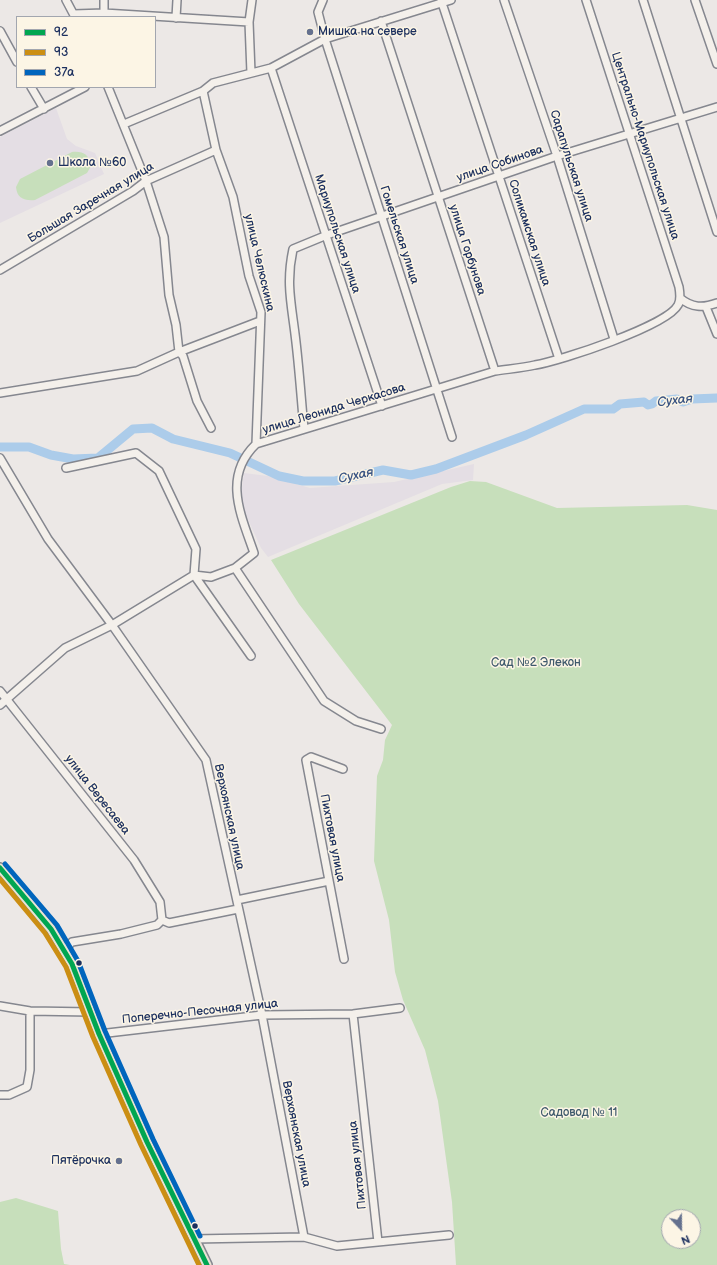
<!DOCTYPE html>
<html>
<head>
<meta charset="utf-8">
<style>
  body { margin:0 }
  #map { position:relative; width:717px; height:1265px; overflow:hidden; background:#ece8e6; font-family:"Balsamiq Sans",sans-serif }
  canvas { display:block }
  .legend { position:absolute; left:16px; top:16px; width:140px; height:72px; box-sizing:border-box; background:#fcf5e5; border:1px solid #a2a6af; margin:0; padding:5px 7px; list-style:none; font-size:12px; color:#1b2f5e }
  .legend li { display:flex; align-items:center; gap:8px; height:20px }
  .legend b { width:20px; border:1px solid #a2a6af }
  .north { position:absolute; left:661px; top:1209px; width:40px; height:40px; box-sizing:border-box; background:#fcf5e5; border:1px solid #a2a6af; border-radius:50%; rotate:158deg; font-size:11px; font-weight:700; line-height:16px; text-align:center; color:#1b2f5e }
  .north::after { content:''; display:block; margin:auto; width:14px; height:18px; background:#64708e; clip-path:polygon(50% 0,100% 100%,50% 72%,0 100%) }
</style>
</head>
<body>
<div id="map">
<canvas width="717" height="1265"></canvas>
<ul class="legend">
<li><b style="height:5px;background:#00a651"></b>92</li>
<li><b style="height:5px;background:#cb8e13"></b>93</li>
<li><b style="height:5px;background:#0065bd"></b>37а</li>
</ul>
<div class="north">N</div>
</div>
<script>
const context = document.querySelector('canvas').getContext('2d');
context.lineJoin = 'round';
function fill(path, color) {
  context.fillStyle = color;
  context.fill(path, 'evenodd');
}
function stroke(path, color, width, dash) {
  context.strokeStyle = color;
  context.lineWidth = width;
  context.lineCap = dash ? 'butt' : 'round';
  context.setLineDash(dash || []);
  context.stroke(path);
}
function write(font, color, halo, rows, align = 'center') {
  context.font = font + ' "Balsamiq Sans",sans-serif';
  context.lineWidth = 3;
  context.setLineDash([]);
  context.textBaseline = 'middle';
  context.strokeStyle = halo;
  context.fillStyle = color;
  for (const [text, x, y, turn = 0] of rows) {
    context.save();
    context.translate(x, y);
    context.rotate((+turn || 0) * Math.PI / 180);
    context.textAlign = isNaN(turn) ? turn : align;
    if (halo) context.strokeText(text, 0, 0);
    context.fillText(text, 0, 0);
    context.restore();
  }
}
const built = new Path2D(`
  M 56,108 L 67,139 L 76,146 L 95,153 L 104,174 L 0,223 L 0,137 Z
  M 474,464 L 473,480 L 442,484 L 268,557 L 261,548 L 240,502 L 244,473 L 268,476 L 310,488 L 394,482 Z`);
const green = new Path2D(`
  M 72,152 C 83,151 89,154 91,166 L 87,173 L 35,200 C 24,201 17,198 16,187 L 20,179 Z
  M 470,481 L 486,482 L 557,508 L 687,505 L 717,510 L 717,1265 L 456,1265 L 452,1202 L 438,1101 L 425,1050 L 403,1000 L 395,972 L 389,920 L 374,861 L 377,776 L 383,760 L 385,740 L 392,725 L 299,604 L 271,560 L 451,487 ZM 669,1217 L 693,1217 L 693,1241 L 669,1241 Z
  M 16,1198 L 58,1211 L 61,1249 L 64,1264 L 70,1265 L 0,1265 L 0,1202 Z`);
const river = new Path2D(`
  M 0,447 L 29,447 L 51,455 L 73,459 L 98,458 L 133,429 L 152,428 L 173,439 L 230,453 L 279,476 L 303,481 L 335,481 L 383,470 L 411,475 L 436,469 L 526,435 L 584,409 L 613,409 L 620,404 L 644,402 L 648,405 L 652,404 L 656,401 L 677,399 L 683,402 L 692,399 L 717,398`);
const minor = new Path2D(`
  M 66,0 L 75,17
  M 323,0 L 318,12 L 325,39 L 452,437
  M 441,0 L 559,359
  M 504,0 L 557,156 L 614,339
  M 643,0 L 717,232
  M 695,0 L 717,64
  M 104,13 L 104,0
  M 74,14 L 104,13 L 249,22
  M 176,18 L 177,0
  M 381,21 L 495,371
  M 0,31 L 17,62
  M 271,68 L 382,406
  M 251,73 L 249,22 L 252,0
  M 31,87 L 44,109
  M 108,87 L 146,181 L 164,237 L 169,295 L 176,325 L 179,352 L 183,356 L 197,401 L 211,428
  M 203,91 L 216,150 L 233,197 L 249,276 L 261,312 L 256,444
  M 124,124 L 203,91 L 213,83 L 271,68 L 325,39 L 451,0
  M 0,131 L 85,87
  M 0,270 L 133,191 L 146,181 L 216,150
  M 680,298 C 692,308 703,308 717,303
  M 706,307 L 717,334
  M 0,393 L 137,371 L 179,352 L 260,321
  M 304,429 C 301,397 299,365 295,334 C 291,302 286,282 293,249 L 327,235 L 557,156 L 717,107
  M 0,458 L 48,539 L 112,625 L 206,760 L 262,1015 L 304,1237
  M 66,468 L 136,453 L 159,471 L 196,549 L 194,575 L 251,656
  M 235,568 L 324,701 L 356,721 L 381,729
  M 0,691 L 134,860 L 160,902 L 162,920
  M 0,705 L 65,648 L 112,625 L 194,575 L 211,577 L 235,568 L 254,553 C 241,515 222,477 256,444 L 495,371 C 508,369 522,368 535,365 C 560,361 667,326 678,305 C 681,300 680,293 679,287 L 586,0
  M 343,769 L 311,757 L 306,760 L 344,959
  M 237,900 L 329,881
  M 64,950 L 72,942 L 121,934 L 157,925 L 162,920 L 169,923 L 238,909
  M 0,1006 L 30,1011 L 91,1012
  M 353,1014 L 378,1242
  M 99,1034 L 262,1015 L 353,1014 L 400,1008
  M 0,1095 L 9,1095 L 27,1087 L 30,1070 L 30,1011
  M 194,1239 L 304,1237 L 337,1246 L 449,1235`);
const major = new Path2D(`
  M 0,868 L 51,929 L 72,964 L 99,1034 L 147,1142 L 207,1265`);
const bus1 = new Path2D(`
  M 0,868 L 51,929 L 72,964 L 99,1034 L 147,1142 L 207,1265`);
const bus2 = new Path2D(`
  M 0,879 L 45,933 L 66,967 L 93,1037 L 141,1145 L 199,1265`);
const bus3 = new Path2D(`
  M 5,864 L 57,925 L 78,961 L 105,1031 L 153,1139 L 200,1236`);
const markers = [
  [310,32,4,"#64708e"],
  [50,163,4,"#64708e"],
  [79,963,3.5,"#1b2f5e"],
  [119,1161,4,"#64708e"],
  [195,1226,3.5,"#1b2f5e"]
];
const poiNames = [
  ["Мишка на севере",318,32],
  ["Школа №60",58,163],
  ["Пятёрочка",111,1161,"right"]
];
const streetNames = [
  ["Центрально-Мариупольская улица",645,146,72],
  ["улица Собинова",500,164,-19],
  ["Сарапульская улица",571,166,72],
  ["Большая Заречная улица",91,203,-31],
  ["Соликамская улица",529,233,72],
  ["Мариупольская улица",337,234,72],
  ["Гомельская улица",399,235,72],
  ["улица Горбунова",467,250,72],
  ["улица Челюскина",259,263,77],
  ["улица Леонида Черкасова",334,409,-17],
  ["улица Вересаева",97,795,52],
  ["Верхоянская улица",229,817,78],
  ["Пихтовая улица",332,838,79],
  ["Поперечно-Песочная улица",200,1012,-6],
  ["Верхоянская улица",296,1134,79],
  ["Пихтовая улица",358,1165,-96]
];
const parkNames = [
  ["Сад №2 Элекон",536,663],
  ["Садовод № 11",579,1113]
];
const waterNames = [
  ["Сухая",675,401,-7],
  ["Сухая",356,476,-12]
];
fill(built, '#e4dee4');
fill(green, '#c7dfbb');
stroke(river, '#acccea', 9);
stroke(minor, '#85878f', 10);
stroke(major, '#85878f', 12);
stroke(minor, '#f4f0eb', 7);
stroke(major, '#e8e3d4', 9);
stroke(bus1, '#00a651', 5);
stroke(bus2, '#cb8e13', 5);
stroke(bus3, '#0065bd', 5);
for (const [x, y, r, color] of markers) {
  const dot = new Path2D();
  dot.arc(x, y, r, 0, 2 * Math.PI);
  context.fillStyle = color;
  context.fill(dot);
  stroke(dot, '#fcf5e5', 1.5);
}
write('12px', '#1b2f5e', '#fcf5e5', poiNames, 'left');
write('12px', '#1b2f5e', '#fcf5e5', streetNames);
write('12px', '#3e596c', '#fcf5e5', parkNames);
write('italic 13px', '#385382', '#fcf5e5', waterNames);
</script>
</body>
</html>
